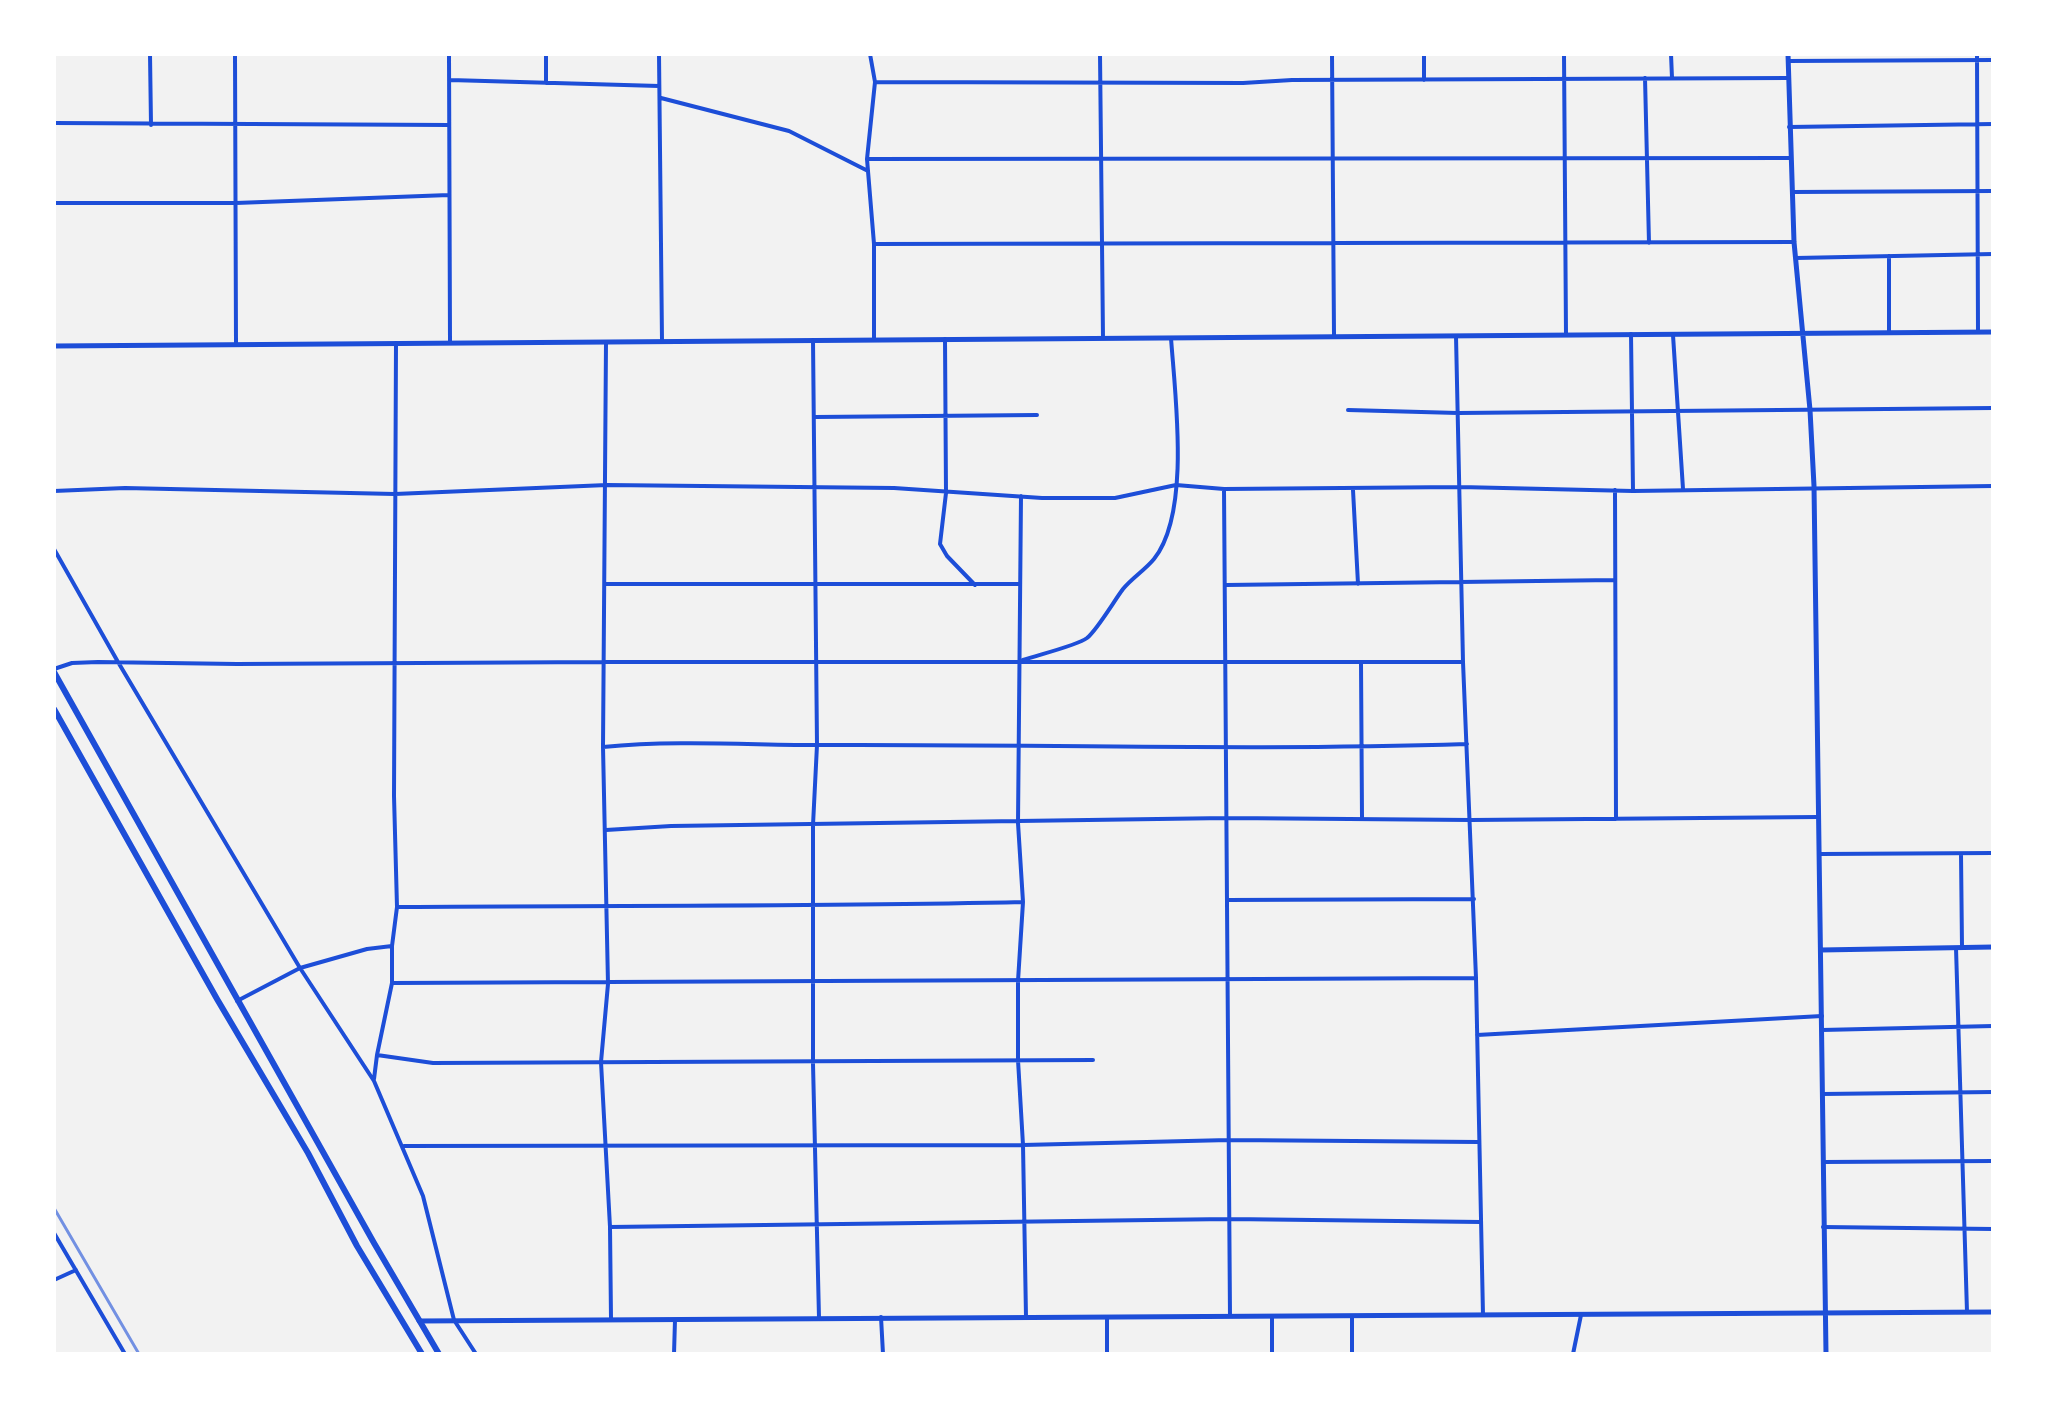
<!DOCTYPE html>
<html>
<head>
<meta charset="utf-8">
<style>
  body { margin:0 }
  #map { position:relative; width:2047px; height:1408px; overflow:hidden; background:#f2f2f2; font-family:"Sofia Sans Condensed",sans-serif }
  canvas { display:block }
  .frame { position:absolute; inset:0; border:56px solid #fff; pointer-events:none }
</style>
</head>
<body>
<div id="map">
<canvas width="2047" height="1408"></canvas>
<div class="frame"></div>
</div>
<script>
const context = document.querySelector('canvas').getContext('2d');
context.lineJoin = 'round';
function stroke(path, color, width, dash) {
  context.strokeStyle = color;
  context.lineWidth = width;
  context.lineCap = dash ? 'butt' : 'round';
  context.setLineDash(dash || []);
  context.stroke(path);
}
const minor = new Path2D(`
  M 150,54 L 151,125
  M 235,54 L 236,344
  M 449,54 L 450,343
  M 659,54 L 662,341
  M 870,54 L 875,82 L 867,159 L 874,244 L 874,340
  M 1100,54 L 1103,338
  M 1332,54 L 1334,336
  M 1564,54 L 1566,335
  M 1671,54 L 1672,78
  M 1977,54 L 1978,332
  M 1788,61 L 1993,60
  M 1645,78 L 1649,243
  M 450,80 L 659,86
  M 1424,80 L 1424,54
  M 875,82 L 1243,83 L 1292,80 L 1788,78
  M 546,83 L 546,54
  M 661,98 L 789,131 L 868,171
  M 54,123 L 449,125
  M 1789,127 L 1993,124
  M 867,159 L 1790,158
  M 1792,192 L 1993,191
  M 54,203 L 236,203 L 449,195
  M 874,244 L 1794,242
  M 1889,256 L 1889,332
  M 1796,258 L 1993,254
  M 1631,334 L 1633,491
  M 1673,335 L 1683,489
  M 1456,336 L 1463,662 L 1476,978 L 1483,1315
  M 945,339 L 946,493 L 940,544 L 947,556 L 975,585
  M 813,340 L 817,745 L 813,825 L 813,1064 L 819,1318
  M 606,342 L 603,747 C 677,740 749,745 822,745 C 1037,744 1252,751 1467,744
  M 1348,410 L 1458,413 L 1993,408
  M 815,417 L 1037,415
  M 1224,489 L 1230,1316
  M 1353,490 L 1358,584
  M 1615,490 L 1616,819
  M 54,491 L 125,488 L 395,494 L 607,485 L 894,488 L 1042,498 L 1115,498 L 1176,485 L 1224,489 L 1460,487 L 1633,491 L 1993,486
  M 1021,496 L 1018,823 L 1023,902 L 1018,981 L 1018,1060 L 1023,1145 L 1026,1317
  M 54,549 L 118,662 L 300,968 L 374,1081 L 423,1196 L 454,1320 L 476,1354
  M 605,584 L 1019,584
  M 1226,585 L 1615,580
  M 1023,660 C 1037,655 1076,646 1087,638 C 1097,630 1114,601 1123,589 C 1132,578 1145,570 1154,559 C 1191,513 1175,395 1171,338
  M 1361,663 L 1362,818
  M 54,669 L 72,663 L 98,662 L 237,664 L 603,662 L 1463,662
  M 603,747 L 608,984 L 601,1062 L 610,1227 L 611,1319
  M 606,830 L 671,826 L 1227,818 L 1471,820 L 1818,817
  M 1821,854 L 1993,853
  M 1961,854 L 1962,947
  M 1228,900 L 1474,899
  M 397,907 C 606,905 814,907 1023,902
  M 1956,948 L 1967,1312
  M 392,983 L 1476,978
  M 237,1001 L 300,968 L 367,949 L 392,946
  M 1822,1030 L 1993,1026
  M 1477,1035 L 1822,1016
  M 377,1055 L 433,1063 L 1093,1060
  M 374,1079 L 377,1055 L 392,983 L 392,946 L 397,907 L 394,796 L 396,343
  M 1822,1094 L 1993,1092
  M 404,1146 L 1023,1145 L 1229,1140 L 1478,1142
  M 1823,1162 L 1993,1161
  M 610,1227 L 1229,1219 L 1481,1222
  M 1823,1227 L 1993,1229
  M 54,1233 L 125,1354
  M 54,1280 L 76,1270
  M 1352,1316 L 1352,1354
  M 881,1317 L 883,1354
  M 674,1354 L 675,1320
  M 1107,1354 L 1107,1317
  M 1272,1354 L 1272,1316
  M 1573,1354 L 1581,1315`);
const tertiary = new Path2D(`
  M 1788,54 L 1794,242 L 1810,410 L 1814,486 L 1826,1354
  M 54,346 L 1993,332
  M 1821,950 L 1993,947
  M 419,1321 L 1993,1312`);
const primary = new Path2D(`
  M 54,672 L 374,1243 L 439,1354
  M 54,709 L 217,999 L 308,1153 L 357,1246 L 422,1354`);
const rail = new Path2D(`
  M 54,1208 L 139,1354`);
stroke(minor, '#1d4ed8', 4);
stroke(tertiary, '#1d4ed8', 5);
stroke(primary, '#1d4ed8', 6);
stroke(rail, '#7290e2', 3);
</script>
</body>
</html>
